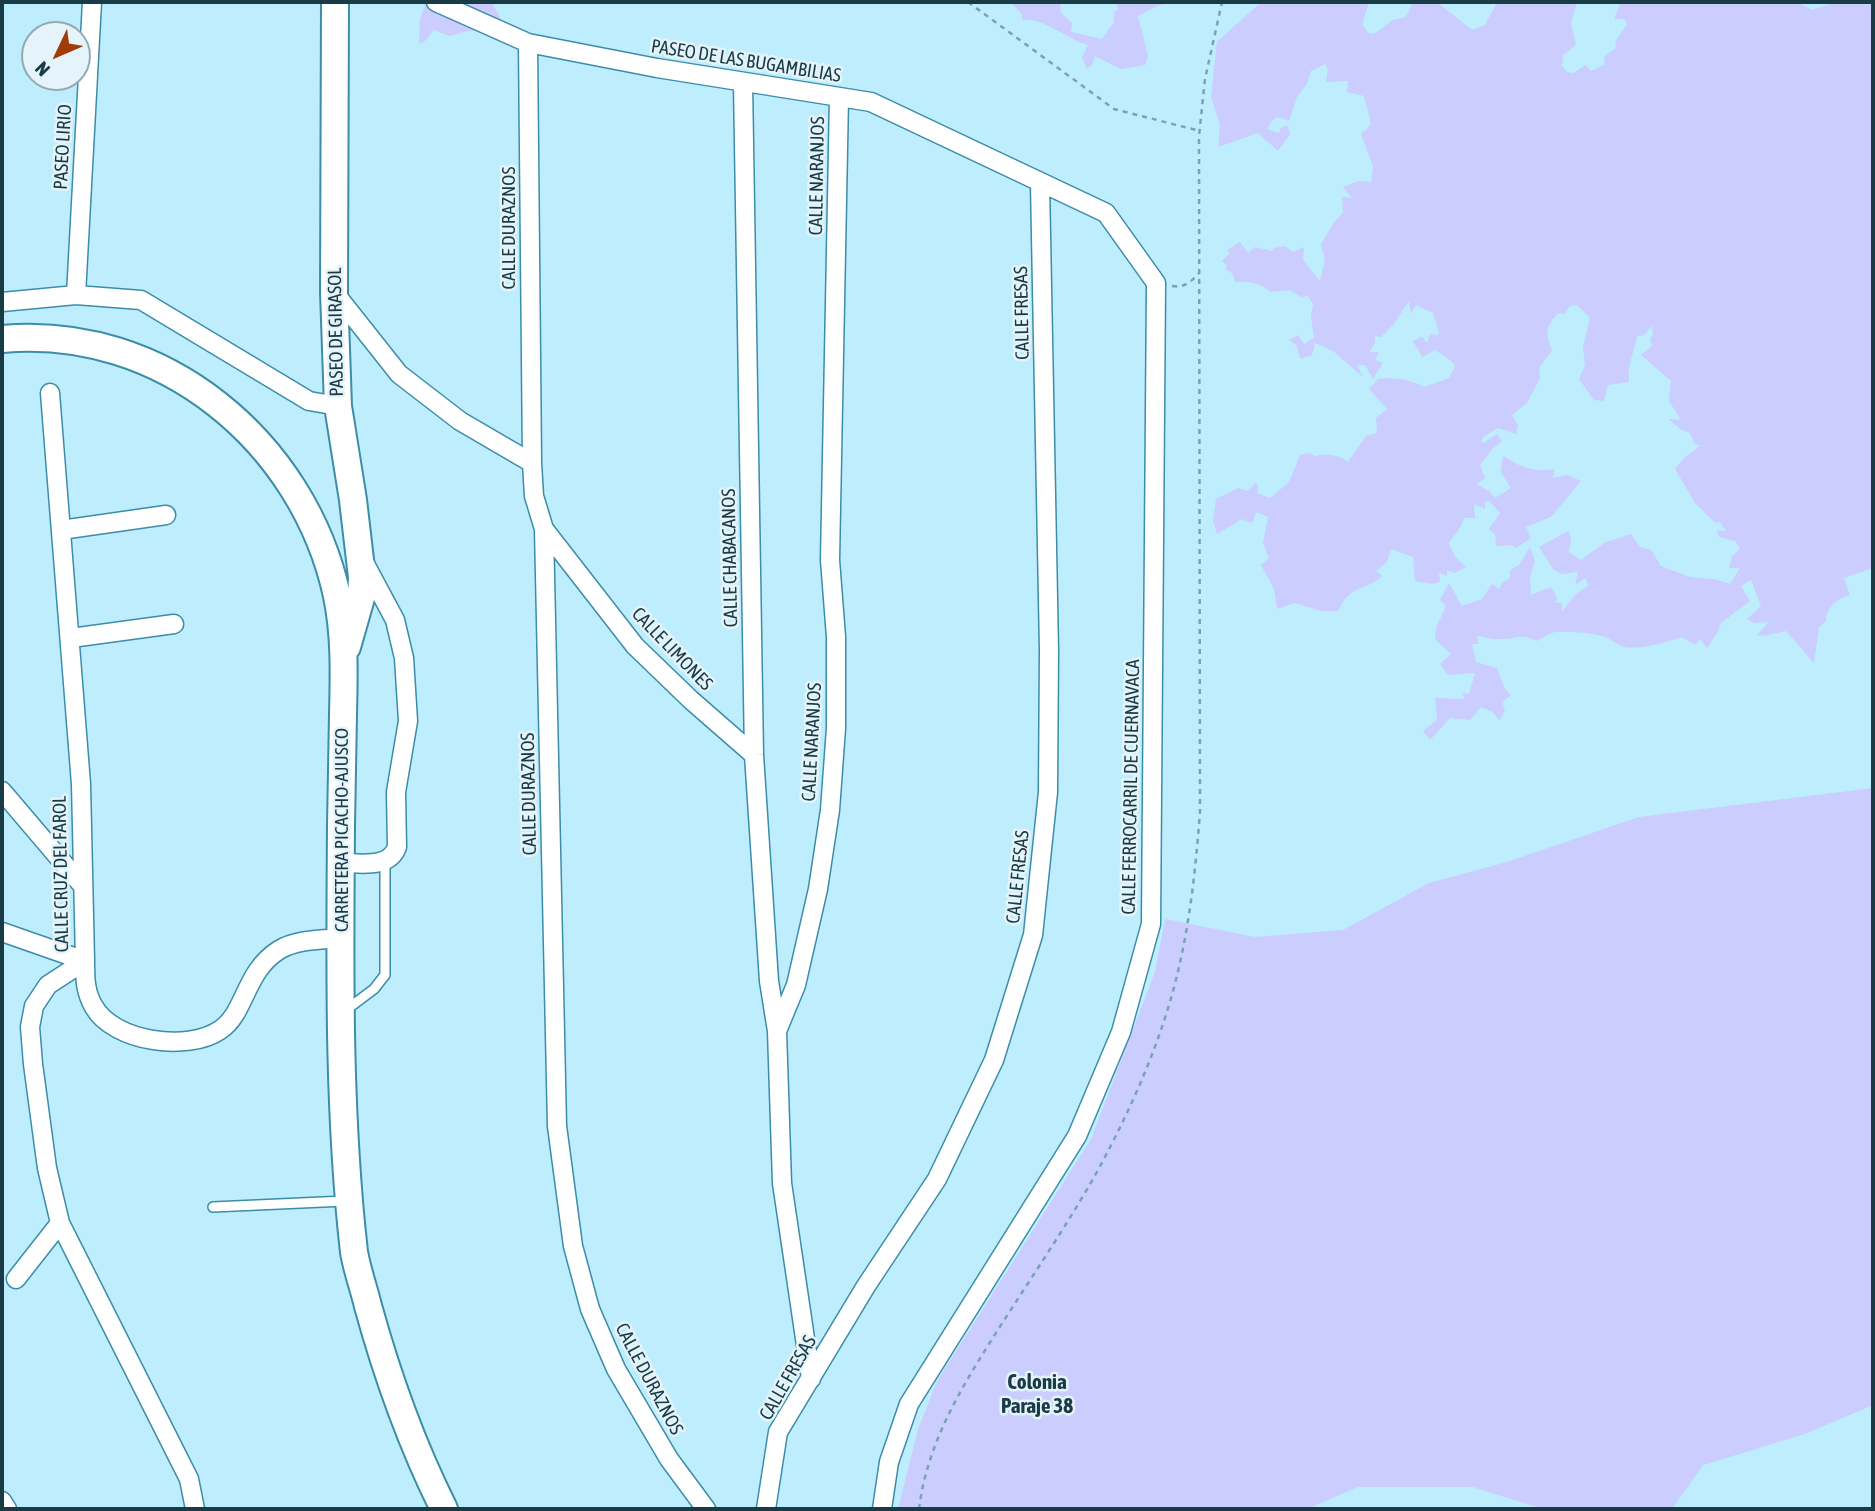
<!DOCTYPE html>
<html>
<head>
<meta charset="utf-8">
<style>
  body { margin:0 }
  #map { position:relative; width:1875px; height:1511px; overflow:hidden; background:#beedfe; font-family:"Asap Condensed",sans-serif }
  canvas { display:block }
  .frame { position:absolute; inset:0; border:4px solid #193b46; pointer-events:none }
  .north { position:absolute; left:21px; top:21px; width:70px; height:70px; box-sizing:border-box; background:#e5f4fa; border:2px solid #93aab2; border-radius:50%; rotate:226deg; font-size:19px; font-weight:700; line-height:28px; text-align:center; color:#193b46 }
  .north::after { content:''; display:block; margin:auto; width:24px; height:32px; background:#a03c07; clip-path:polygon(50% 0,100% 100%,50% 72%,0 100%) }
</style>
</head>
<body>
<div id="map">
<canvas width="1875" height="1511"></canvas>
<div class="frame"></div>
<div class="north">N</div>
</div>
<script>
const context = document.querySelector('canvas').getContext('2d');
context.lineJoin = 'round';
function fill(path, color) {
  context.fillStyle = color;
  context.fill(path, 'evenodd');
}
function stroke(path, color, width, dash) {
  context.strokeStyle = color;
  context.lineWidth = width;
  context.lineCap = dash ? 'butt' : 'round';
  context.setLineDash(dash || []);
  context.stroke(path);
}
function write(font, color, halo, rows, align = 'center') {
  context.font = font + ' "Asap Condensed",sans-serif';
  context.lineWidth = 5;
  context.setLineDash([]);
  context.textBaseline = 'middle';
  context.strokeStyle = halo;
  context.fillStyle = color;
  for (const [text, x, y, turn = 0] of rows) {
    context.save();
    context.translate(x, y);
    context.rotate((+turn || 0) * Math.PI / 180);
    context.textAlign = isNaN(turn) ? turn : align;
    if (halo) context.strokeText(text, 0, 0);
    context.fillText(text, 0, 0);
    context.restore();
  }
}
const green = new Path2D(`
  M 426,2 L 492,2 L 502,21 L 491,29 L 467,31 L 450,36 L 434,30 L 425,41 L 419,44 L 420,19 Z
  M 1012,2 L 1060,2 L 1061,13 L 1072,23 L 1071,32 L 1102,39 L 1114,22 L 1114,13 L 1118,9 L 1115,2 L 1174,2 L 1157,6 L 1138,16 L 1148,56 L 1145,65 L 1121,69 L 1095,56 L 1092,65 L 1087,69 L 1082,57 L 1088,45 C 1066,39 1045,18 1022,20 L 1022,14 L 1012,4 Z
  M 1261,2 L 1369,2 L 1362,25 L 1367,30 L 1367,33 L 1374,34 L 1393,20 L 1406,17 L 1413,2 L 1437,2 L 1472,30 L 1485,25 L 1497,2 L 1577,2 L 1571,23 L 1576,45 L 1563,55 L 1562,66 L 1567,72 L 1573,73 L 1586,65 L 1591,71 L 1605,64 L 1604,57 L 1616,48 L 1615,42 L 1627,24 L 1624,19 L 1614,19 L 1621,2 L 1797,2 L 1812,10 L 1836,2 L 1873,2 L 1873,568 L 1844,578 L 1850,595 C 1837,599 1826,607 1826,621 L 1819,627 L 1814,663 L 1786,631 L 1763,636 L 1757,635 L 1769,622 L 1755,623 L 1747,619 L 1761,606 L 1751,580 L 1741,586 L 1750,601 L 1721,623 L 1718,632 L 1707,648 L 1700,639 L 1695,645 L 1682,637 C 1668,642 1639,650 1624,647 C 1618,645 1611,639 1605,637 C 1596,633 1560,630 1551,633 C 1547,635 1541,638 1537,641 C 1520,633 1517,639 1502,639 C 1494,640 1485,637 1477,636 L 1478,644 L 1472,644 L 1476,662 L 1497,668 L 1505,689 L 1511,695 L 1502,702 L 1505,710 L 1499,721 L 1493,712 L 1481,707 L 1470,720 L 1450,718 L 1430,740 L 1423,731 L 1437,720 L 1435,698 L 1464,699 L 1463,693 L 1469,694 L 1475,673 L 1448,675 L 1440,664 L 1451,654 L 1435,639 L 1436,628 L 1446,606 L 1440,600 L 1449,583 L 1462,606 L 1482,599 L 1492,584 L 1499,589 L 1502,583 L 1510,578 L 1510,570 L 1519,565 L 1530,547 L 1535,560 L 1530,577 L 1531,595 L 1551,587 L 1557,598 L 1556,603 L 1562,603 L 1562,611 L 1577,593 L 1588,586 L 1586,578 L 1575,585 L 1578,572 L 1561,574 L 1553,569 L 1539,547 L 1568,531 L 1571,538 L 1569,552 L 1581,560 L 1604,543 L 1631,534 L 1640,547 L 1651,550 L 1661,566 L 1690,577 L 1714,579 L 1730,584 L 1740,568 L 1729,568 L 1732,556 L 1740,549 L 1735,541 L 1719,537 L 1717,530 L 1726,531 L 1720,522 L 1715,523 L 1695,503 L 1675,469 L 1684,458 L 1700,446 L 1695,444 L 1690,433 L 1682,430 L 1668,419 L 1681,420 L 1669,401 L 1671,381 L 1641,355 L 1652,346 L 1650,338 L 1653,335 L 1652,326 L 1643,336 L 1637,336 C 1634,354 1627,363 1629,382 L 1608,385 L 1604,401 L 1594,400 L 1579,379 L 1585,365 L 1583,347 L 1590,318 L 1577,305 L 1570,306 L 1564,314 L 1558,313 C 1546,327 1545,332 1552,350 L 1539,368 L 1540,378 L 1527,403 L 1512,415 L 1518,425 L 1516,434 L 1498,428 L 1483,437 L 1481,442 L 1483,443 L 1497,434 L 1502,441 L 1493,448 L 1480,465 L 1485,478 L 1477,484 L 1490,492 L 1495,498 L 1511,488 L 1501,472 L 1503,456 C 1523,468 1531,472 1554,469 L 1553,478 L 1567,475 L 1581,481 L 1551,517 L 1526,527 L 1531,538 L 1516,548 L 1510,545 L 1496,546 L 1495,534 L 1489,529 L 1500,513 L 1488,500 L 1485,503 L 1485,509 L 1474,504 L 1475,518 L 1464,518 L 1461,526 L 1449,543 L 1455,557 L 1466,567 L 1455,573 L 1447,570 L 1447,576 L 1439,573 L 1440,582 L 1433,584 L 1415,581 L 1413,557 L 1391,549 L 1387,562 L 1376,571 L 1382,576 C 1364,593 1352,582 1338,611 L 1322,611 L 1294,603 L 1277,609 L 1274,589 L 1261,565 L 1269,558 L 1263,543 L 1268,517 L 1256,512 L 1252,523 L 1242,519 L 1217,534 L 1213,520 L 1216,499 L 1238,488 L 1248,491 L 1255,483 L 1258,486 L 1257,493 L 1270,498 L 1289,482 L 1300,455 L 1308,453 L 1316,456 C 1324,453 1341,455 1348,462 L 1366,436 L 1377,433 L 1376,418 L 1387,409 L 1369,389 L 1378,379 C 1395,377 1409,379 1424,387 L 1449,378 L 1455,366 L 1450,360 L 1435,350 L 1422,357 L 1413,341 L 1422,337 L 1427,343 L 1430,334 L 1438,335 L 1439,332 L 1433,313 L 1416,305 L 1411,314 L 1409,301 L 1393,325 L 1381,337 L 1375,336 L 1375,342 L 1370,352 L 1379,352 L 1375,360 L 1383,363 L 1373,379 L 1365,365 L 1357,365 L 1363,377 L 1333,351 L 1315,343 L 1312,355 L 1300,359 L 1297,346 L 1289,340 L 1298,335 L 1304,344 L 1314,338 L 1311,317 L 1313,304 L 1308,296 L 1301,297 L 1290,290 L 1270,292 C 1263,283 1246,281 1235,282 L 1233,274 L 1225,269 L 1227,266 L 1222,261 L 1230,253 L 1227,250 L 1240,242 L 1248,253 L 1255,247 L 1272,251 L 1274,248 L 1285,246 L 1293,252 L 1304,247 L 1303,260 L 1320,281 L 1325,260 L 1321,244 C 1329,232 1332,222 1343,213 L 1342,197 L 1352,198 L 1343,187 L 1358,181 L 1371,182 L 1373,166 L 1361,134 C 1364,131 1368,129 1370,125 C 1372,122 1365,102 1364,96 L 1347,92 L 1348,81 L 1326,82 L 1328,69 L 1325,64 L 1311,71 L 1307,84 L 1297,97 L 1289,121 L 1277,117 L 1271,122 L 1268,129 L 1279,133 L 1281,128 L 1287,125 L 1290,134 L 1278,151 L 1258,133 L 1218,147 L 1220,125 L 1211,97 L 1217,42 Z
  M 1873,788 L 1873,1405 L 1805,1434 L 1703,1465 L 1672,1509 L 1543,1509 L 1473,1487 L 1358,1487 L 1307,1509 L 898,1509 L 918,1429 L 937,1381 L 1091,1139 L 1155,972 L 1165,919 L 1255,937 L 1343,930 L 1429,883 L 1507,862 L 1639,817 Z`);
const path = new Path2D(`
  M 968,2 L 1114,109 L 1200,131
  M 1172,286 C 1184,288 1191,282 1199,273
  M 919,1509 C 927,1444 960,1390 994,1336 C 1027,1284 1062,1233 1093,1179 C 1123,1125 1151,1065 1169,1005 C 1188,942 1195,877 1200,812 L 1199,136 L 1205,79 L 1222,2`);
const lane = new Path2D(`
  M 346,1010 L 374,989 L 385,975 L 385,862
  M 213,1207 L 345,1201`);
const street = new Path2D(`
  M 436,2 L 528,43 L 657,68 L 871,102 L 1106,213 L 1156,283 L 1151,924 L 1121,1032 L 1077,1136 L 909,1404 L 889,1462 L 882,1509
  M 528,43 L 532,463 L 534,496 L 544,529 L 557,1126 L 573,1246 L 590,1309 L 616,1369 L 669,1459 L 706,1509
  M 743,83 L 754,755 L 769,981 L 777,1031
  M 334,292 L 399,374 L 460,421 L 532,463
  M 76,295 L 92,2
  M 2,302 L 76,295 L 141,300 L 309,401 L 338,406
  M 50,393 L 81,784 L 85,961 L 48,985 L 34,1006 L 30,1027 L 33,1064 L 47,1168 L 60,1223 L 189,1479 L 195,1509
  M 544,529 L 635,646 L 691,700 L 754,755
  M 61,530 L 166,515
  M 71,638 L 174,624
  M 2,791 L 82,885
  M 341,863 C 361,863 389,869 397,847 L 396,792 L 408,721 L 404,658 L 395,620 L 365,564
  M 2,932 L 85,961 C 85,978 85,992 94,1007 C 114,1042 188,1052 220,1030 C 246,1013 244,972 279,950 C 297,939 322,940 342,938
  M 16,1279 L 60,1223
  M 811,1379 L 782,1183 L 777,1031 L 796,985 L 818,889 L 830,810 L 836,728 L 836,637 L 830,560 L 839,97
  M 2,1501 L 7,1509
  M 766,1509 L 778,1432 L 866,1286 L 937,1179 L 994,1060 L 1033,935 L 1048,792 L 1049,651 L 1040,183`);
const secondary = new Path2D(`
  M 335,2 L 334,292 L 338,406 L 353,500 L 362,577 L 361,598 L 347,647
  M 2,339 C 162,324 304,442 337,596 C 345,634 344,675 343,714 C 342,751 342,789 341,826 C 340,968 338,1111 354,1252 C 357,1270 364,1289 368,1306 C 387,1375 412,1445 444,1509`);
const streetNames = [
  ["PASEO DE LAS BUGAMBILIAS",746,61,9],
  ["PASEO LIRIO",63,147,-87],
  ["CALLE NARANJOS",817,176,-89],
  ["CALLE DURAZNOS",509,228,-90],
  ["CALLE FRESAS",1022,313,-91],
  ["PASEO DE GIRASOL",336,332,-91],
  ["CALLE CHABACANOS",730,558,-91],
  ["CALLE LIMONES",672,649,46],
  ["CALLE NARANJOS",812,742,-87],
  ["CALLE FERROCARRIL DE CUERNAVACA",1131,787,-89],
  ["CALLE DURAZNOS",529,794,-91],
  ["CARRETERA PICACHO-AJUSCO",342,830,-90],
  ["CALLE CRUZ DEL FAROL",61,874,-91],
  ["CALLE FRESAS",1018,877,-84],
  ["CALLE FRESAS",788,1378,-60],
  ["CALLE DURAZNOS",649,1379,62]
];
const neighbourhoodNames = [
  ["Colonia",1037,1382],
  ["Paraje 38",1037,1406]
];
fill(green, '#cacdfe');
stroke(lane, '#3b8da8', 12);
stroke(street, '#3b8da8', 21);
stroke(secondary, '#3b8da8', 30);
stroke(path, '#79a3b1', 2.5, [5, 5]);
stroke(lane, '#fff', 9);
stroke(street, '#fff', 18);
stroke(secondary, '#fff', 26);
write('19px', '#193b46', '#e5f4fa', streetNames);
write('bold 21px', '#193b46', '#e5f4fa', neighbourhoodNames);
</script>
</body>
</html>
